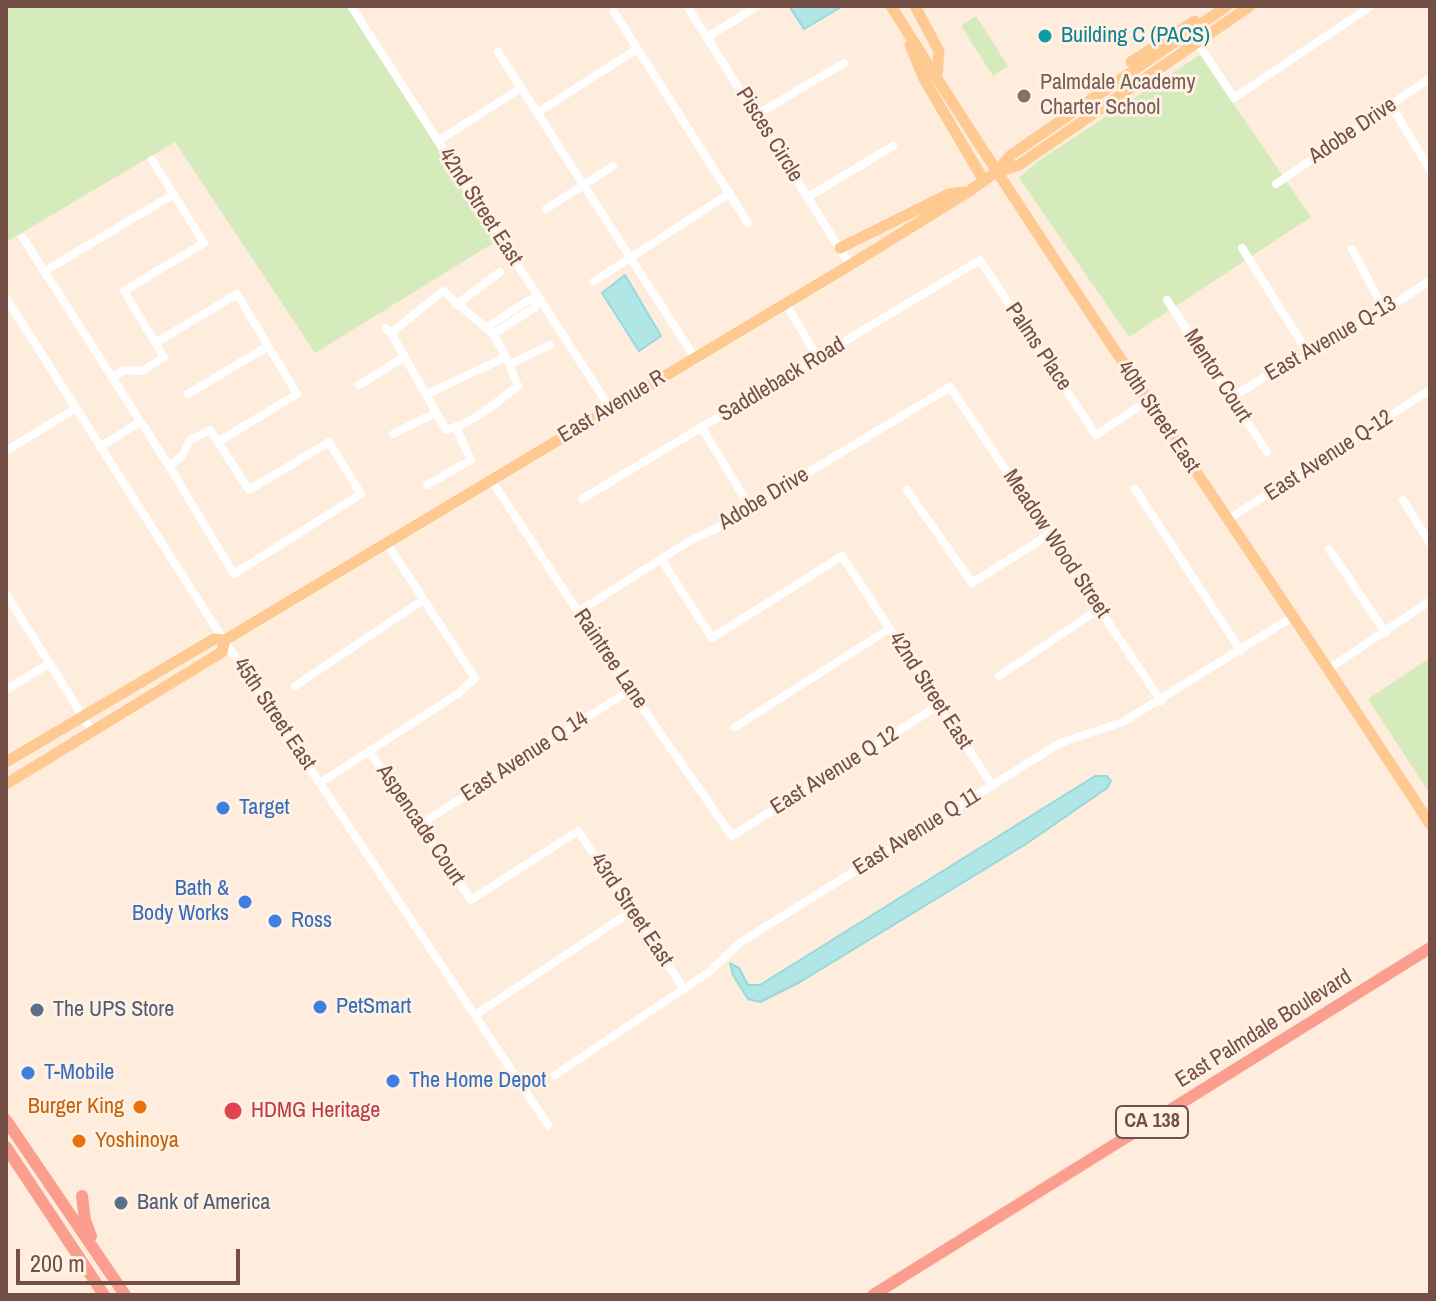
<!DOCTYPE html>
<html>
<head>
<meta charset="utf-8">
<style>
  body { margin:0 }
  #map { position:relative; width:1436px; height:1301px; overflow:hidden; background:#feeddd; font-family:"Archivo Narrow",sans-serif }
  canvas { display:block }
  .frame { position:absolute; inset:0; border:8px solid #744f45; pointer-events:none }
  .scale { position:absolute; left:16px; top:1249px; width:224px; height:36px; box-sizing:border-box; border:4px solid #744f45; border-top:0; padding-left:10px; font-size:24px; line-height:28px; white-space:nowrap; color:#744f45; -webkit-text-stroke:6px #fff1e4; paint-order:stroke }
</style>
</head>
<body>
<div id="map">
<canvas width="1436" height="1301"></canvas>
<div class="frame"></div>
<div class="scale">200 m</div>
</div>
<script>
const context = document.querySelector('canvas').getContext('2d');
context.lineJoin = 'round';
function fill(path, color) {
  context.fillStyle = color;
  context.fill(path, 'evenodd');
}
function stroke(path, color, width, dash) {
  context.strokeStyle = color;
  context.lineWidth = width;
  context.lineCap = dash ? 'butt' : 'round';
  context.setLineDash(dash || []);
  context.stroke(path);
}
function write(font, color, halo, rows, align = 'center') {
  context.font = font + ' "Archivo Narrow",sans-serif';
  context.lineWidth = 6;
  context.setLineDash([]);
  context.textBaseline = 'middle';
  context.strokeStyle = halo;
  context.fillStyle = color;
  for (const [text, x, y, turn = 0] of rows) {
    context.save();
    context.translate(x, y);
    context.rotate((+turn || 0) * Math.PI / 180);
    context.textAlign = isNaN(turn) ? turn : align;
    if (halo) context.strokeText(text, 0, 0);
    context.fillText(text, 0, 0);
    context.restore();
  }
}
const green = new Path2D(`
  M 6,6 L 350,6 L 495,242 L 315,353 L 175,142 L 6,242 Z
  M 976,16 L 1008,66 L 993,76 L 961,26 Z
  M 1200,55 L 1311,217 L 1129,337 L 1019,178 L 1038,161 Z
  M 1430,658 L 1430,794 L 1368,699 Z`);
const water = new Path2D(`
  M 789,6 L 843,6 L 804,29 Z
  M 625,275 L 661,336 L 639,351 L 602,293 Z
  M 1095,776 L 1107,776 L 1111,781 L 1107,788 L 1026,844 L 800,982 L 760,1002 L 748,999 L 733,975 L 730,963 L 739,968 L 748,985 L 760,985 Z`);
const minor = new Path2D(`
  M 351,6 L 610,408
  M 687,6 L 850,265
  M 614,12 L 748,223
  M 708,37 L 757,6
  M 1197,42 L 1234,98 L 1371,6
  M 498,52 L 695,358
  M 1391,105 L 1430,170
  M 537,113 L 637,49
  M 756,115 L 844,63
  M 438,141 L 521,88
  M 1276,184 L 1430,78
  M 808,197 L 893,146
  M 546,209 L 613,166
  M 23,238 L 169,466 L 234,574 L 361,494 L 329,442 L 249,490 L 210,430 L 190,440 L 182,456 L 169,466
  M 1242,248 L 1310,356
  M 1352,249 L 1384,310
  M 45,271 L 174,194
  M 593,282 L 730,193
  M 6,298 L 214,625 L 548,1125
  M 1167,300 L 1267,452
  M 786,304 L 818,358
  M 456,305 L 500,272
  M 487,327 L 529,300 L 539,298 L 534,308 L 493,334
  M 385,328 L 391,333 L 446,430 C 473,423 496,403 518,386 L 506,357 L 493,334 L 443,291 L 391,333
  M 155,343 L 237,294 L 297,394 L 218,442
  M 510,364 L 550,345
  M 112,378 L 124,370 L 142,371 L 164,357 L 124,291 L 204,243 L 152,160
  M 359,385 L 404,357
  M 188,394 L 268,346
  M 427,394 L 506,357
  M 1231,398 L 1266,376 L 1323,349 L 1430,281
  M 702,428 L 750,507
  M 393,434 L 435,413
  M 100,447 L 140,422
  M 6,451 L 76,408
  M 491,480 L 630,690 L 732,836 L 939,705
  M 427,485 L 471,460 L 456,428
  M 1135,489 L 1241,651
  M 907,490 L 972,583 L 1050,534
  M 582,499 L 980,260 L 1096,435 L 1147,401
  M 1403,500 L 1430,543
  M 1227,520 L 1430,390
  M 1329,549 L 1386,633
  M 661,559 L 712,638 L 842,556 L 992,785
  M 6,594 L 92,731
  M 578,612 L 691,540 L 713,530 L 950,387 L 1161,701
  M 1330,668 L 1430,601
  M 999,676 L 1099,609
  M 295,686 L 423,600
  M 6,690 L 50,663
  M 735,727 L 889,629
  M 369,751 L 471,900 L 578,831 L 684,989
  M 320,783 L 459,693 L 475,678 L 386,542
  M 421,824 L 630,690
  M 475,1015 L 632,911
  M 555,1075 L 709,972 L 741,942 L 1060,743 L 1123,722 L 1294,616`);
const major = new Path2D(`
  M 891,6 C 1065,283 1252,550 1430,824
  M 915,6 L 939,51 L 937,77
  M 910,45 L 924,79 L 984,181
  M 1131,62 L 1195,21
  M 997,172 L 1019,165 L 1250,6
  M 840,248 L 949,194 L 964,192
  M 6,762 L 214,639 L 225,640 L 850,265 L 968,192 L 996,172 L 1011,155 L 1227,6
  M 6,784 L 222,652 L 225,640`);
const highway = new Path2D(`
  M 6,1120 L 125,1295
  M 6,1147 L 104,1295
  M 82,1196 L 85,1220 L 91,1236
  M 873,1295 L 1430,948`);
const markers = [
  [1045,36,8,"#0f9aa8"],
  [1024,96,8,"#8d6e63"],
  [223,808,8,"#3f7fe0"],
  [245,902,8,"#3f7fe0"],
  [275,921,8,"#3f7fe0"],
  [320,1007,8,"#3f7fe0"],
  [37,1010,8,"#5c6f8a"],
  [28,1073,8,"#3f7fe0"],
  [393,1081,8,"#3f7fe0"],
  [140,1107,8,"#e8710a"],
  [233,1111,10,"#e0444e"],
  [79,1141,8,"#e8710a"],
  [121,1203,8,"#5c6f8a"]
];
const shields = [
  [1152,1122,72]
];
const shieldNames = [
  ["CA 138",1152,1122]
];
const cultureNames = [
  ["Building C (PACS)",1061,36]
];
const educationNames = [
  ["Palmdale Academy",1040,83],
  ["Charter School",1040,108]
];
const streetNames = [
  ["Adobe Drive",1353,131,-34],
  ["Pisces Circle",769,135,58],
  ["42nd Street East",480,207,57],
  ["East Avenue Q-13",1331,339,-30],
  ["Palms Place",1038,347,56],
  ["Mentor Court",1217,376,57],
  ["Saddleback Road",782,380,-31],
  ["East Avenue R",612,407,-31],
  ["40th Street East",1158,417,56],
  ["East Avenue Q-12",1329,456,-33],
  ["Adobe Drive",764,499,-31],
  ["Meadow Wood Street",1056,544,56],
  ["Raintree Lane",610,659,56],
  ["42nd Street East",930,691,57],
  ["45th Street East",274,714,56],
  ["East Avenue Q 14",525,757,-33],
  ["East Avenue Q 12",835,771,-32],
  ["Aspencade Court",420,825,56],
  ["East Avenue Q 11",917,832,-32],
  ["43rd Street East",631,910,56],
  ["East Palmdale Boulevard",1264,1029,-32]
];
const shopNames = [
  ["Target",239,808],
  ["Bath &",229,889,"right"],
  ["Body Works",229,914,"right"],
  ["Ross",291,921],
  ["PetSmart",336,1007],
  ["T-Mobile",44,1073],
  ["The Home Depot",409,1081]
];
const serviceNames = [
  ["The UPS Store",53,1010],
  ["Bank of America",137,1203]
];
const foodNames = [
  ["Burger King",124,1107],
  ["Yoshinoya",95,1141,"left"]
];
const healthNames = [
  ["HDMG Heritage",251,1111]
];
fill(green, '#d5ebbb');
fill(water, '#b1e6e7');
stroke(water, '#97d8da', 2);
stroke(minor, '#fff', 8);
stroke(major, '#ffc992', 11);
stroke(highway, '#fc9e8f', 12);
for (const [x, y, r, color] of markers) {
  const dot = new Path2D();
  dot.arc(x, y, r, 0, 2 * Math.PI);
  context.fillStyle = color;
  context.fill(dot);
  stroke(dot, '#fff1e4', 3);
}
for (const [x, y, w] of shields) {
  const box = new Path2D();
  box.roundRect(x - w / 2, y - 16, w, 32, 6);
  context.fillStyle = '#fff1e4';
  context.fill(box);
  stroke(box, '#744f45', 2);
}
write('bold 20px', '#744f45', null, shieldNames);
write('22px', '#0d838f', '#fff1e4', cultureNames, 'left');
write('22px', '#785e54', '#fff1e4', educationNames, 'left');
write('22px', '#744f45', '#fff1e4', streetNames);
write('22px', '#366cbe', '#fff1e4', shopNames, 'left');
write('22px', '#4e5e75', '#fff1e4', serviceNames, 'left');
write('22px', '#c56008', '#fff1e4', foodNames, 'right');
write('22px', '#be3a42', '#fff1e4', healthNames, 'left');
</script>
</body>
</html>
